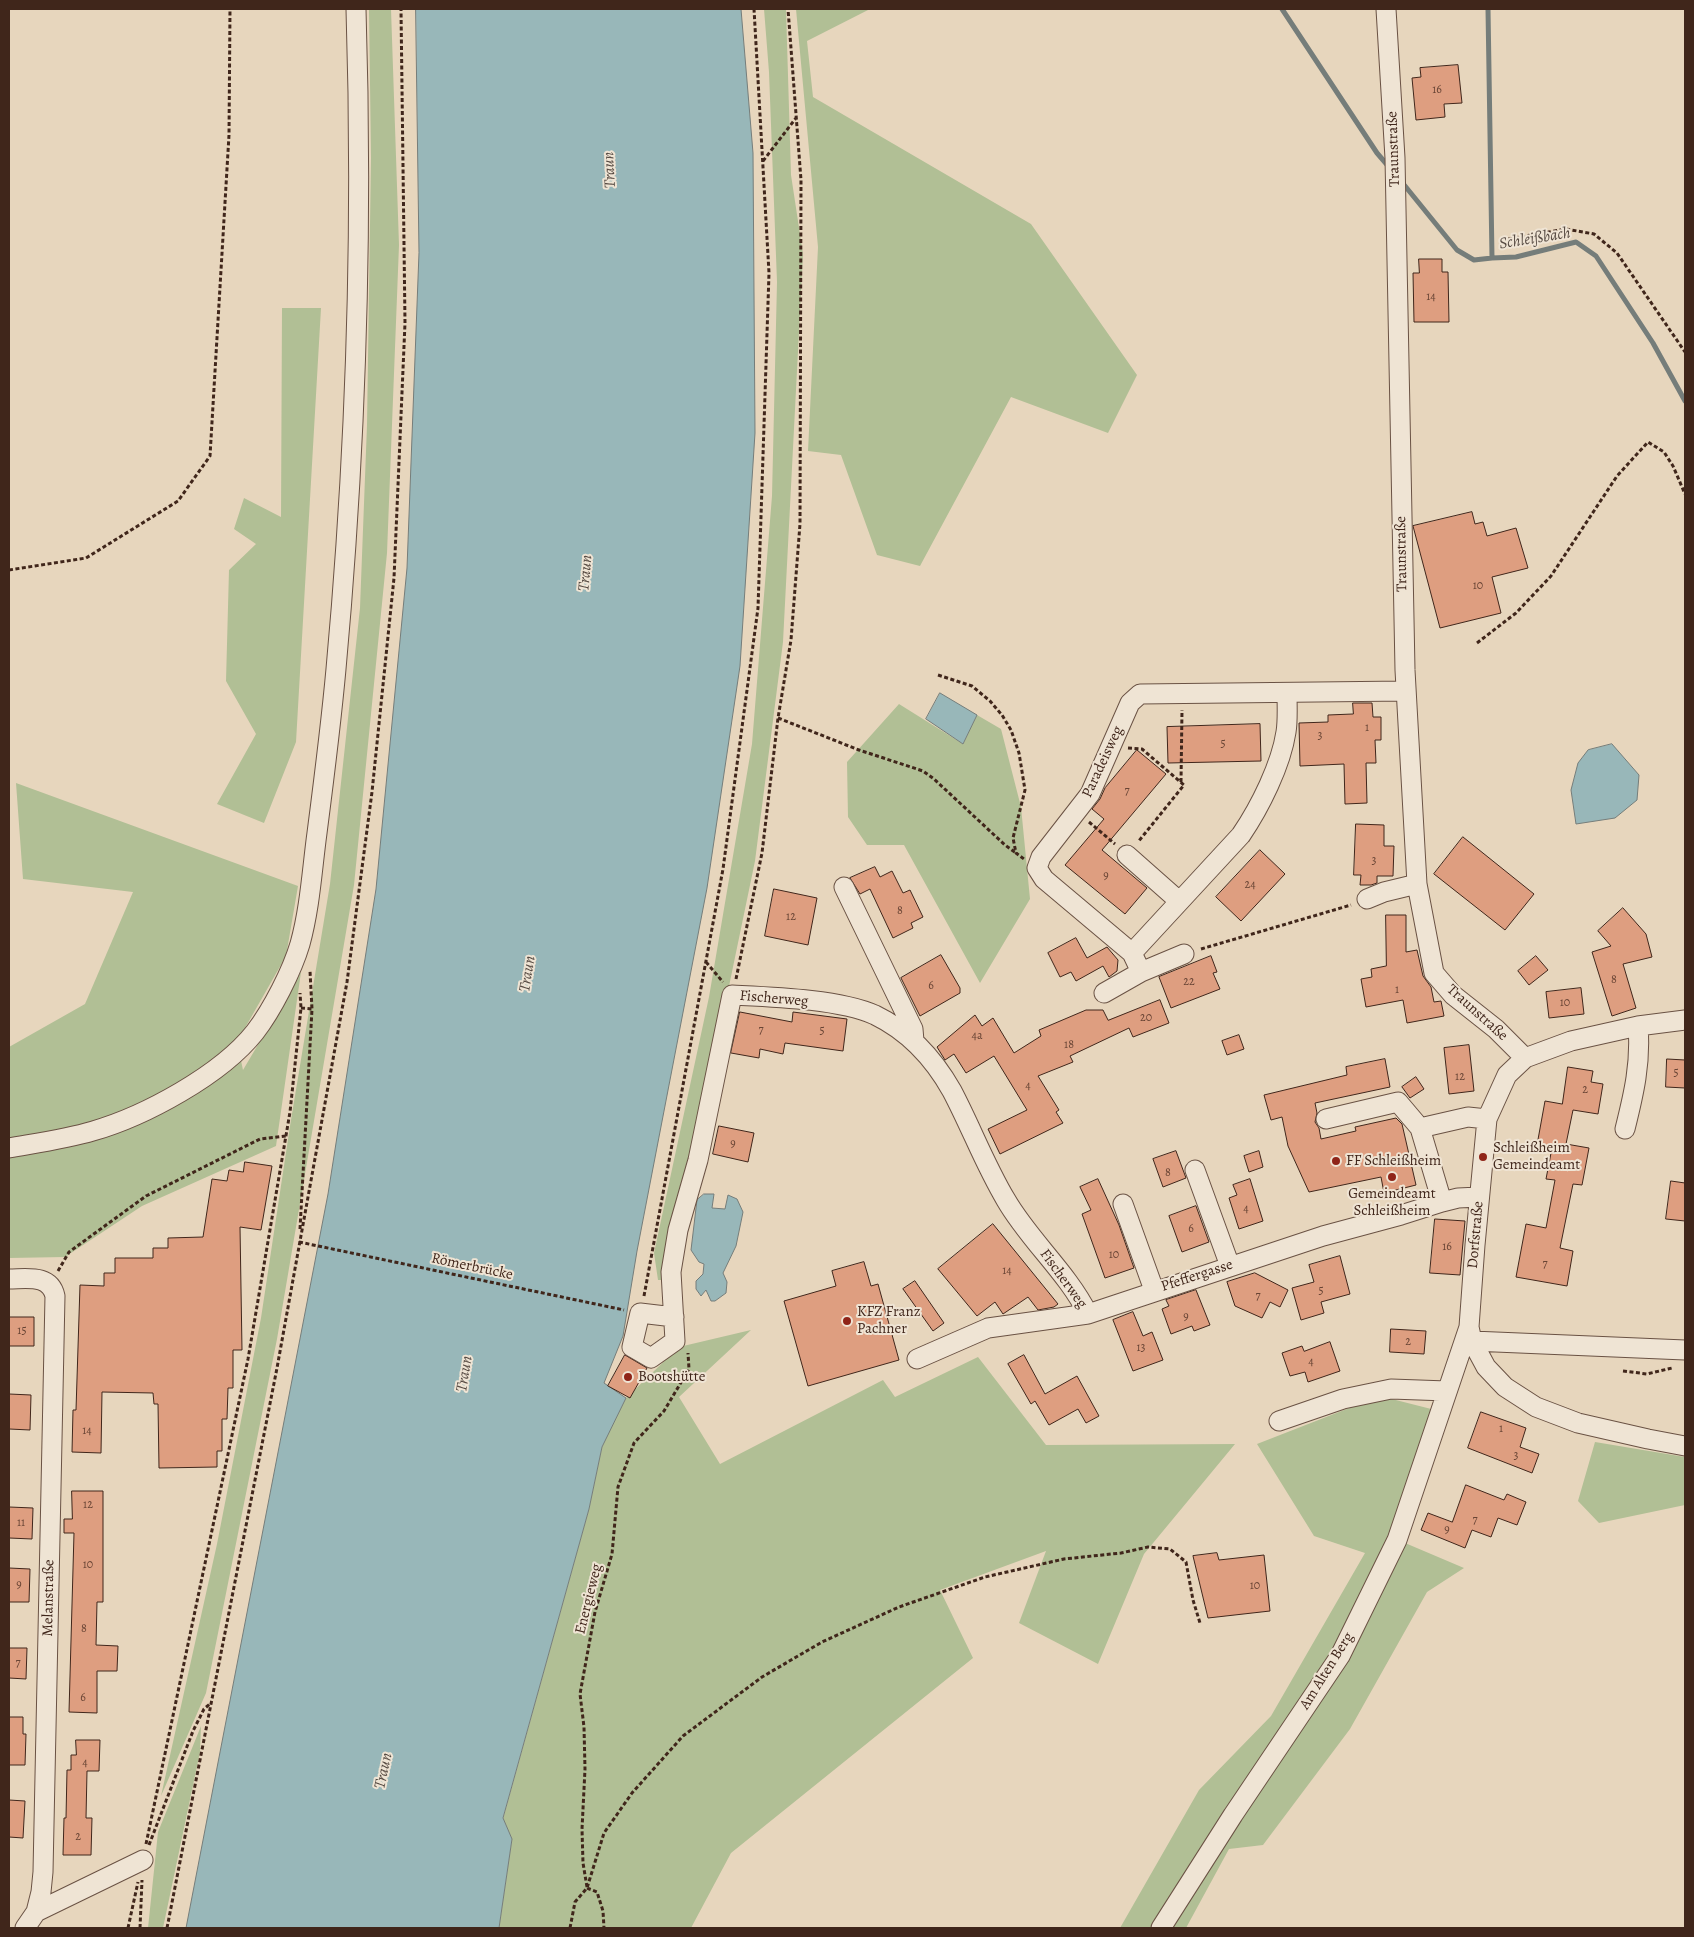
<!DOCTYPE html>
<html>
<head>
<meta charset="utf-8">
<style>
  body { margin:0 }
  #map { position:relative; width:1694px; height:1937px; overflow:hidden; background:#e7d6bd; font-family:Alegreya,serif }
  canvas { display:block }
  .frame { position:absolute; inset:0; border:10px solid #40261b; pointer-events:none }
</style>
</head>
<body>
<div id="map">
<canvas width="1694" height="1937"></canvas>
<div class="frame"></div>
</div>
<script>
const context = document.querySelector('canvas').getContext('2d');
context.lineJoin = 'round';
function fill(path, color) {
  context.fillStyle = color;
  context.fill(path, 'evenodd');
}
function stroke(path, color, width, dash) {
  context.strokeStyle = color;
  context.lineWidth = width;
  context.lineCap = dash ? 'butt' : 'round';
  context.setLineDash(dash || []);
  context.stroke(path);
}
function write(font, color, halo, rows, align = 'center') {
  context.font = font + ' Alegreya,serif';
  context.lineWidth = 4;
  context.setLineDash([]);
  context.textBaseline = 'middle';
  context.strokeStyle = halo;
  context.fillStyle = color;
  for (const [text, x, y, turn = 0] of rows) {
    context.save();
    context.translate(x, y);
    context.rotate((+turn || 0) * Math.PI / 180);
    context.textAlign = isNaN(turn) ? turn : align;
    if (halo) context.strokeText(text, 0, 0);
    context.fillText(text, 0, 0);
    context.restore();
  }
}
const green = new Path2D(`
  M 369,9 L 391,9 L 399,245 L 387,553 L 354,885 L 277,1339 L 206,1693 L 161,1796 L 217,1544 L 261,1318 L 290,1126 L 330,884 L 360,608 L 367,425 L 371,158 Z
  M 764,9 L 786,9 L 791,175 L 803,254 L 783,642 L 755,861 L 668,1280 L 658,1280 L 654,1253 L 709,997 L 752,744 L 772,496 L 777,282 L 769,72 Z
  M 796,9 L 870,9 L 807,41 L 813,97 L 1031,224 L 1137,375 L 1108,433 L 1011,397 L 920,566 L 877,555 L 841,455 L 808,451 L 818,247 Z
  M 282,308 L 321,308 L 296,742 L 264,823 L 217,804 L 256,734 L 226,681 L 229,570 L 256,544 L 234,529 L 244,498 L 281,517 Z
  M 899,704 L 963,744 L 977,715 L 1001,729 L 1021,807 L 1030,899 L 980,983 L 904,845 L 867,845 L 848,817 L 847,762 Z
  M 16,783 L 298,886 L 286,956 L 237,1042 L 243,1070 L 301,972 L 276,1146 L 142,1206 L 65,1257 L 9,1258 L 9,1047 L 85,1004 L 133,892 L 23,879 Z
  M 751,1330 L 679,1397 L 720,1464 L 883,1380 L 895,1397 L 978,1357 L 1046,1445 L 1235,1444 L 1144,1554 L 1098,1664 L 1019,1623 L 1046,1551 L 940,1590 L 973,1658 L 731,1853 L 691,1928 L 499,1928 L 512,1839 L 503,1819 L 589,1509 L 602,1447 L 613,1423 L 626,1398 L 679,1347 Z
  M 1380,1396 L 1443,1412 L 1398,1540 L 1464,1568 L 1427,1592 L 1350,1729 L 1263,1845 L 1229,1849 L 1186,1928 L 1120,1928 L 1199,1790 L 1271,1716 L 1365,1553 L 1314,1536 L 1257,1444 Z
  M 1595,1442 L 1685,1457 L 1685,1505 L 1599,1523 L 1578,1501 Z
  M 201,1726 L 200,1752 L 163,1928 L 148,1928 L 158,1832 Z`);
const water = new Path2D(`
  M 416,9 L 741,9 L 753,153 L 755,433 L 740,666 L 707,888 L 637,1251 L 623,1336 L 604,1383 L 626,1398 L 602,1447 L 589,1509 L 503,1818 L 512,1839 L 499,1928 L 186,1928 L 328,1194 L 376,889 L 407,568 L 419,253 Z
  M 940,693 L 977,715 L 963,744 L 926,719 Z
  M 1612,744 L 1639,775 L 1637,800 L 1615,818 L 1576,824 L 1571,790 L 1578,763 L 1588,750 Z
  M 704,1194 L 714,1194 L 712,1208 L 725,1209 L 728,1195 L 737,1199 L 743,1212 L 736,1246 L 723,1273 L 727,1282 L 726,1293 L 715,1301 L 711,1301 L 706,1290 L 701,1296 L 696,1289 L 696,1281 L 703,1274 L 704,1264 L 699,1262 L 691,1250 L 697,1200 Z`);
const stream = new Path2D(`
  M 1282,9 L 1377,153 L 1389,167
  M 1488,9 L 1492,258 L 1516,257 L 1576,242 L 1596,256 L 1653,343 L 1685,401
  M 1401,181 L 1457,250 L 1474,260 L 1492,258`);
const building = new Path2D(`
  M 1458,65 L 1462,103 L 1444,104 L 1445,117 L 1416,120 L 1412,78 L 1421,77 L 1420,68 Z
  M 1419,259 L 1442,259 L 1442,272 L 1448,272 L 1449,322 L 1414,322 L 1413,273 L 1419,273 Z
  M 1472,512 L 1475,524 L 1483,522 L 1487,536 L 1516,528 L 1528,568 L 1492,577 L 1501,613 L 1440,628 L 1413,526 Z
  M 1353,703 L 1372,703 L 1373,717 L 1381,717 L 1381,740 L 1375,740 L 1376,763 L 1366,763 L 1367,803 L 1345,804 L 1344,764 L 1300,766 L 1299,723 L 1328,722 L 1328,715 L 1353,714 Z
  M 1260,724 L 1261,761 L 1168,763 L 1167,727 Z
  M 1137,750 L 1166,774 L 1102,850 L 1147,888 L 1125,914 L 1065,865 L 1104,819 L 1092,809 L 1100,799 L 1105,788 Z
  M 1356,824 L 1384,825 L 1384,846 L 1394,846 L 1393,876 L 1377,876 L 1377,883 L 1371,885 L 1360,885 L 1361,875 L 1354,875 Z
  M 1463,837 L 1534,894 L 1505,930 L 1434,874 Z
  M 1260,850 L 1285,874 L 1241,921 L 1216,897 Z
  M 875,867 L 880,877 L 892,871 L 903,893 L 910,890 L 923,917 L 911,923 L 913,928 L 893,938 L 870,889 L 860,894 L 850,878 Z
  M 774,889 L 817,898 L 808,945 L 765,936 Z
  M 1623,908 L 1646,934 L 1652,957 L 1623,964 L 1636,1008 L 1612,1016 L 1592,952 L 1611,946 L 1598,931 Z
  M 1386,915 L 1406,915 L 1406,952 L 1417,950 L 1423,976 L 1431,987 L 1434,1002 L 1441,1001 L 1444,1016 L 1407,1023 L 1403,1000 L 1366,1007 L 1361,979 L 1372,977 L 1371,969 L 1386,966 Z
  M 1076,938 L 1087,958 L 1107,947 L 1118,960 L 1117,971 L 1109,977 L 1103,966 L 1076,981 L 1071,972 L 1060,977 L 1048,953 Z
  M 941,955 L 960,988 L 960,993 L 920,1016 L 901,978 Z
  M 1211,956 L 1217,972 L 1213,973 L 1220,989 L 1171,1008 L 1159,977 Z
  M 1536,956 L 1548,970 L 1529,985 L 1518,971 Z
  M 1581,988 L 1584,1014 L 1549,1018 L 1546,992 Z
  M 1160,1000 L 1169,1023 L 1133,1037 L 1129,1028 L 1070,1056 L 1073,1062 L 1038,1076 L 1059,1110 L 1056,1112 L 1063,1123 L 1000,1154 L 988,1129 L 1027,1110 L 994,1056 L 966,1073 L 954,1054 L 945,1060 L 937,1047 L 975,1015 L 982,1026 L 993,1018 L 1014,1053 L 1041,1036 L 1039,1030 L 1086,1010 L 1103,1010 L 1108,1020 Z
  M 740,1012 L 792,1022 L 793,1012 L 847,1019 L 843,1051 L 785,1043 L 783,1054 L 760,1049 L 759,1058 L 731,1053 Z
  M 1239,1035 L 1244,1049 L 1227,1055 L 1222,1041 Z
  M 1469,1045 L 1474,1091 L 1449,1094 L 1444,1048 Z
  M 1385,1059 L 1390,1087 L 1315,1103 L 1317,1113 L 1315,1122 L 1319,1128 L 1321,1139 L 1356,1131 L 1355,1127 L 1396,1118 L 1402,1124 L 1416,1185 L 1384,1193 L 1381,1177 L 1309,1192 L 1288,1146 L 1282,1117 L 1271,1120 L 1264,1095 L 1347,1075 L 1346,1067 Z
  M 1667,1059 L 1685,1060 L 1685,1088 L 1666,1087 Z
  M 1568,1067 L 1593,1071 L 1591,1082 L 1603,1084 L 1598,1114 L 1573,1110 L 1566,1144 L 1589,1148 L 1582,1185 L 1573,1184 L 1560,1248 L 1573,1251 L 1567,1286 L 1516,1277 L 1526,1224 L 1546,1228 L 1555,1180 L 1546,1179 L 1552,1148 L 1537,1145 L 1545,1101 L 1562,1104 Z
  M 1416,1077 L 1424,1089 L 1410,1098 L 1402,1087 Z
  M 719,1126 L 754,1133 L 748,1162 L 713,1154 Z
  M 1176,1151 L 1186,1178 L 1163,1187 L 1153,1159 Z
  M 1259,1151 L 1263,1167 L 1249,1172 L 1244,1156 Z
  M 245,1162 L 272,1166 L 261,1230 L 240,1227 L 242,1350 L 233,1350 L 233,1388 L 228,1388 L 227,1419 L 222,1419 L 222,1451 L 217,1451 L 217,1467 L 159,1468 L 158,1404 L 154,1404 L 153,1393 L 102,1392 L 101,1453 L 72,1452 L 73,1410 L 76,1410 L 80,1285 L 104,1286 L 104,1273 L 115,1273 L 115,1258 L 153,1258 L 153,1248 L 168,1248 L 168,1238 L 203,1237 L 212,1179 L 227,1181 L 229,1170 L 243,1172 Z
  M 1098,1179 L 1119,1225 L 1134,1268 L 1105,1278 L 1082,1214 L 1091,1210 L 1080,1187 Z
  M 1250,1179 L 1263,1221 L 1239,1229 L 1229,1198 L 1237,1195 L 1233,1185 Z
  M 1671,1181 L 1685,1183 L 1685,1221 L 1666,1219 Z
  M 1196,1206 L 1209,1242 L 1182,1252 L 1169,1216 Z
  M 1435,1219 L 1465,1221 L 1460,1275 L 1430,1273 Z
  M 993,1224 L 1058,1304 L 1054,1307 L 1038,1310 L 1028,1297 L 1003,1314 L 995,1302 L 977,1316 L 938,1269 Z
  M 1340,1256 L 1350,1294 L 1321,1302 L 1324,1313 L 1301,1320 L 1292,1288 L 1314,1282 L 1309,1265 Z
  M 864,1262 L 871,1286 L 878,1284 L 899,1360 L 808,1386 L 784,1301 L 836,1286 L 832,1271 Z
  M 1255,1273 L 1288,1290 L 1280,1307 L 1270,1302 L 1262,1318 L 1235,1306 L 1227,1282 Z
  M 915,1281 L 944,1323 L 933,1331 L 903,1289 Z
  M 1196,1290 L 1210,1325 L 1194,1331 L 1192,1326 L 1171,1334 L 1162,1309 L 1169,1306 L 1166,1300 Z
  M 1133,1312 L 1143,1336 L 1152,1332 L 1163,1360 L 1133,1371 L 1113,1320 Z
  M 9,1317 L 34,1317 L 34,1346 L 9,1346 Z
  M 1391,1329 L 1426,1331 L 1424,1354 L 1390,1352 Z
  M 1330,1342 L 1340,1371 L 1308,1382 L 1305,1372 L 1290,1376 L 1282,1353 L 1302,1346 L 1304,1351 Z
  M 625,1355 L 647,1368 L 630,1398 L 608,1386 Z
  M 1024,1355 L 1045,1394 L 1077,1376 L 1099,1416 L 1086,1423 L 1078,1409 L 1049,1425 L 1035,1401 L 1031,1404 L 1008,1364 Z
  M 9,1394 L 31,1395 L 30,1430 L 9,1429 Z
  M 1481,1412 L 1526,1428 L 1520,1447 L 1539,1454 L 1532,1473 L 1468,1448 Z
  M 1466,1485 L 1504,1500 L 1507,1494 L 1526,1502 L 1517,1525 L 1498,1518 L 1491,1537 L 1472,1530 L 1465,1548 L 1421,1530 L 1428,1513 L 1452,1522 Z
  M 72,1491 L 103,1491 L 103,1602 L 97,1602 L 96,1645 L 118,1646 L 117,1671 L 97,1671 L 97,1713 L 69,1712 L 74,1533 L 64,1533 L 64,1519 L 72,1519 Z
  M 9,1507 L 33,1508 L 32,1539 L 9,1538 Z
  M 1217,1553 L 1219,1560 L 1264,1555 L 1270,1611 L 1208,1618 L 1193,1556 Z
  M 9,1568 L 30,1569 L 29,1602 L 9,1602 Z
  M 9,1648 L 27,1648 L 26,1679 L 9,1678 Z
  M 9,1717 L 23,1717 L 23,1734 L 26,1734 L 25,1765 L 9,1765 Z
  M 76,1740 L 100,1740 L 99,1771 L 87,1771 L 86,1818 L 92,1818 L 91,1855 L 63,1855 L 64,1818 L 66,1818 L 67,1770 L 71,1770 L 71,1755 L 76,1755 Z
  M 9,1800 L 25,1801 L 23,1838 L 9,1837 Z`);
const path = new Path2D(`
  M 763,161 L 796,118
  M 1502,240 L 1566,229 L 1594,234 L 1617,253 L 1685,352
  M 9,570 L 86,558 L 178,501 L 210,456 L 229,135 L 230,9
  M 1477,643 L 1516,613 L 1551,576 L 1617,476 L 1648,442 L 1664,452 L 1673,466 L 1685,494
  M 938,675 L 972,686 L 990,701 L 1002,715 L 1011,730 L 1019,753 L 1025,790 L 1013,838 L 1016,853 L 1024,859
  M 778,718 L 859,750 L 923,771 L 934,779 L 1005,845 L 1016,853
  M 1128,748 L 1142,749 L 1184,785 L 1138,842
  M 1181,782 L 1182,710
  M 1089,822 L 1115,844
  M 1201,949 L 1351,905
  M 706,962 L 723,982
  M 736,979 L 762,853 L 778,718 L 791,640 L 800,524 L 801,180 L 788,9
  M 301,1008 L 312,1009
  M 300,1229 L 312,1009 L 310,971
  M 299,1242 L 624,1310
  M 58,1271 L 69,1252 L 146,1196 L 260,1139 L 286,1136
  M 644,1296 L 723,869 L 758,608 L 769,273 L 754,9
  M 1623,1371 L 1647,1374 L 1672,1368
  M 146,1844 L 248,1359 L 290,1112 L 301,1008 L 300,993
  M 149,1845 L 193,1731 L 204,1709 L 211,1703
  M 587,1887 L 583,1863 L 582,1829 L 585,1769 L 584,1727 L 580,1694 L 595,1612 L 612,1554 L 618,1487 L 634,1443 L 664,1411 L 689,1369 L 688,1353
  M 587,1888 L 597,1892 L 603,1911 L 604,1928
  M 128,1928 L 138,1882
  M 140,1928 L 142,1880
  M 167,1928 L 277,1368 L 347,982 L 372,792 L 394,578 L 405,323 L 401,9
  M 570,1928 L 575,1902 L 587,1888 L 604,1833 L 632,1793 L 683,1736 L 762,1677 L 822,1642 L 899,1607 L 985,1577 L 1064,1559 L 1121,1553 L 1148,1547 L 1170,1549 L 1186,1562 L 1193,1600 L 1200,1623`);
const minor = new Path2D(`
  M 1386,9 L 1395,158 L 1405,670 L 1417,884 L 1434,973 L 1453,995 L 1496,1029 L 1525,1058
  M 1127,855 L 1179,901
  M 844,887 L 913,1029 L 914,1041
  M 1367,899 L 1384,892 L 1417,884
  M 1132,953 L 1241,835 C 1260,807 1281,765 1286,732 C 1288,720 1287,706 1287,693
  M 1141,972 L 1184,954
  M 1104,993 L 1141,972 L 1132,953 L 1044,879 L 1037,868 L 1041,857 L 1090,794 L 1130,703 L 1140,694 L 1405,691
  M 1685,1020 L 1638,1026 L 1571,1041 L 1525,1058 L 1507,1075 L 1487,1119 L 1475,1245 L 1469,1327 L 1472,1341 L 1486,1367 L 1505,1387 L 1536,1407 L 1578,1423 L 1648,1439 L 1685,1446
  M 1326,1119 L 1398,1102 L 1420,1128
  M 1625,1129 C 1634,1093 1641,1063 1638,1026
  M 9,1148 C 37,1143 66,1139 93,1131 C 145,1116 221,1075 255,1032 C 272,1010 292,971 300,944 C 310,908 312,870 317,833 C 324,779 331,724 336,669 C 356,450 363,229 356,9
  M 1195,1170 L 1230,1266
  M 1442,1202 L 1420,1128 L 1468,1117 L 1487,1119
  M 1123,1204 L 1154,1290
  M 9,1279 C 27,1279 50,1274 55,1296 L 43,1872 L 41,1892 L 36,1912
  M 674,1317 L 640,1313 L 632,1347 L 651,1358 L 675,1341 L 671,1272 L 678,1230 L 698,1160 L 732,995 C 772,997 839,999 875,1015 C 908,1031 934,1059 952,1091 C 971,1127 985,1165 1006,1200 C 1029,1240 1067,1272 1088,1314
  M 1472,1341 L 1685,1350
  M 917,1359 L 988,1328 L 1088,1314 L 1323,1236 L 1401,1215 L 1442,1202 L 1458,1198 L 1479,1197
  M 1279,1421 L 1343,1399 L 1391,1389 L 1447,1391
  M 25,1928 L 36,1912 L 143,1860
  M 1161,1928 L 1233,1815 L 1340,1656 L 1397,1540 L 1469,1327`);
const markers = [
  [1483,1157,5,"#8f2418"],
  [1336,1161,5,"#8f2418"],
  [1392,1177,5,"#8f2418"],
  [847,1321,5,"#8f2418"],
  [628,1377,5,"#8f2418"]
];
const numberNames = [
  ["16",1437,90],
  ["14",1431,297],
  ["10",1478,586],
  ["1",1367,728],
  ["3",1320,736],
  ["5",1223,744],
  ["7",1127,791],
  ["3",1374,861],
  ["9",1106,876],
  ["24",1250,885],
  ["8",900,911],
  ["12",791,917],
  ["8",1614,980],
  ["22",1189,982],
  ["6",931,986],
  ["1",1397,990],
  ["10",1565,1003],
  ["20",1146,1018],
  ["7",761,1030],
  ["5",822,1031],
  ["4a",977,1036],
  ["18",1069,1045],
  ["5",1676,1073],
  ["12",1460,1077],
  ["4",1028,1086],
  ["2",1585,1090],
  ["9",733,1144],
  ["8",1168,1173],
  ["4",1246,1209],
  ["6",1191,1229],
  ["16",1447,1247],
  ["10",1114,1255],
  ["7",1545,1264],
  ["14",1007,1271],
  ["5",1321,1291],
  ["7",1258,1296],
  ["9",1186,1317],
  ["15",22,1331],
  ["2",1408,1342],
  ["13",1141,1348],
  ["4",1311,1362],
  ["1",1501,1429],
  ["14",87,1431],
  ["3",1516,1456],
  ["12",88,1505],
  ["7",1475,1520],
  ["11",21,1523],
  ["9",1447,1530],
  ["10",88,1565],
  ["9",19,1585],
  ["10",1255,1586],
  ["8",84,1629],
  ["7",18,1663],
  ["6",83,1698],
  ["4",85,1763],
  ["2",78,1837]
];
const streetNames = [
  ["Traunstraße",1394,149,-92],
  ["Traunstraße",1402,554,-91],
  ["Paradeisweg",1103,762,-65],
  ["Fischerweg",774,999,5],
  ["Traunstraße",1477,1013,42],
  ["Dorfstraße",1476,1235,-85],
  ["Römerbrücke",472,1267,12],
  ["Pfeffergasse",1197,1276,-18],
  ["Fischerweg",1063,1279,54],
  ["Melanstraße",49,1598,-89],
  ["Energieweg",589,1599,-76],
  ["Am Alten Berg",1327,1671,-58]
];
const poiNames = [
  ["Schleißheim",1493,1148],
  ["Gemeindeamt",1493,1165],
  ["FF Schleißheim",1346,1161],
  ["Gemeindeamt",1392,1194,"center"],
  ["Schleißheim",1392,1211,"center"],
  ["KFZ Franz",857,1312],
  ["Pachner",857,1329],
  ["Bootshütte",638,1377]
];
const waterNames = [
  ["Traun",610,170,-93],
  ["Schleißbach",1535,239,-9],
  ["Traun",586,573,-85],
  ["Traun",528,974,-81],
  ["Traun",465,1374,-81],
  ["Traun",384,1771,-78]
];
fill(green, '#b1bf95');
fill(water, '#98b7b9');
stroke(water, '#757d7a', 1);
stroke(stream, '#757d7a', 5);
fill(building, '#de9e80');
stroke(building, '#40261b', 1);
stroke(minor, '#6a5244', 21);
stroke(path, '#40261b', 3, [4, 2.5]);
stroke(minor, '#efe4d4', 19);
for (const [x, y, r, color] of markers) {
  const dot = new Path2D();
  dot.arc(x, y, r, 0, 2 * Math.PI);
  context.fillStyle = color;
  context.fill(dot);
  stroke(dot, '#efe4d4', 2);
}
write('12px', '#684434', null, numberNames);
write('15px', '#40261b', '#efe4d4', streetNames);
write('15px', '#40261b', '#efe4d4', poiNames, 'left');
write('italic 16px', '#564a42', '#efe4d4', waterNames);
</script>
</body>
</html>
